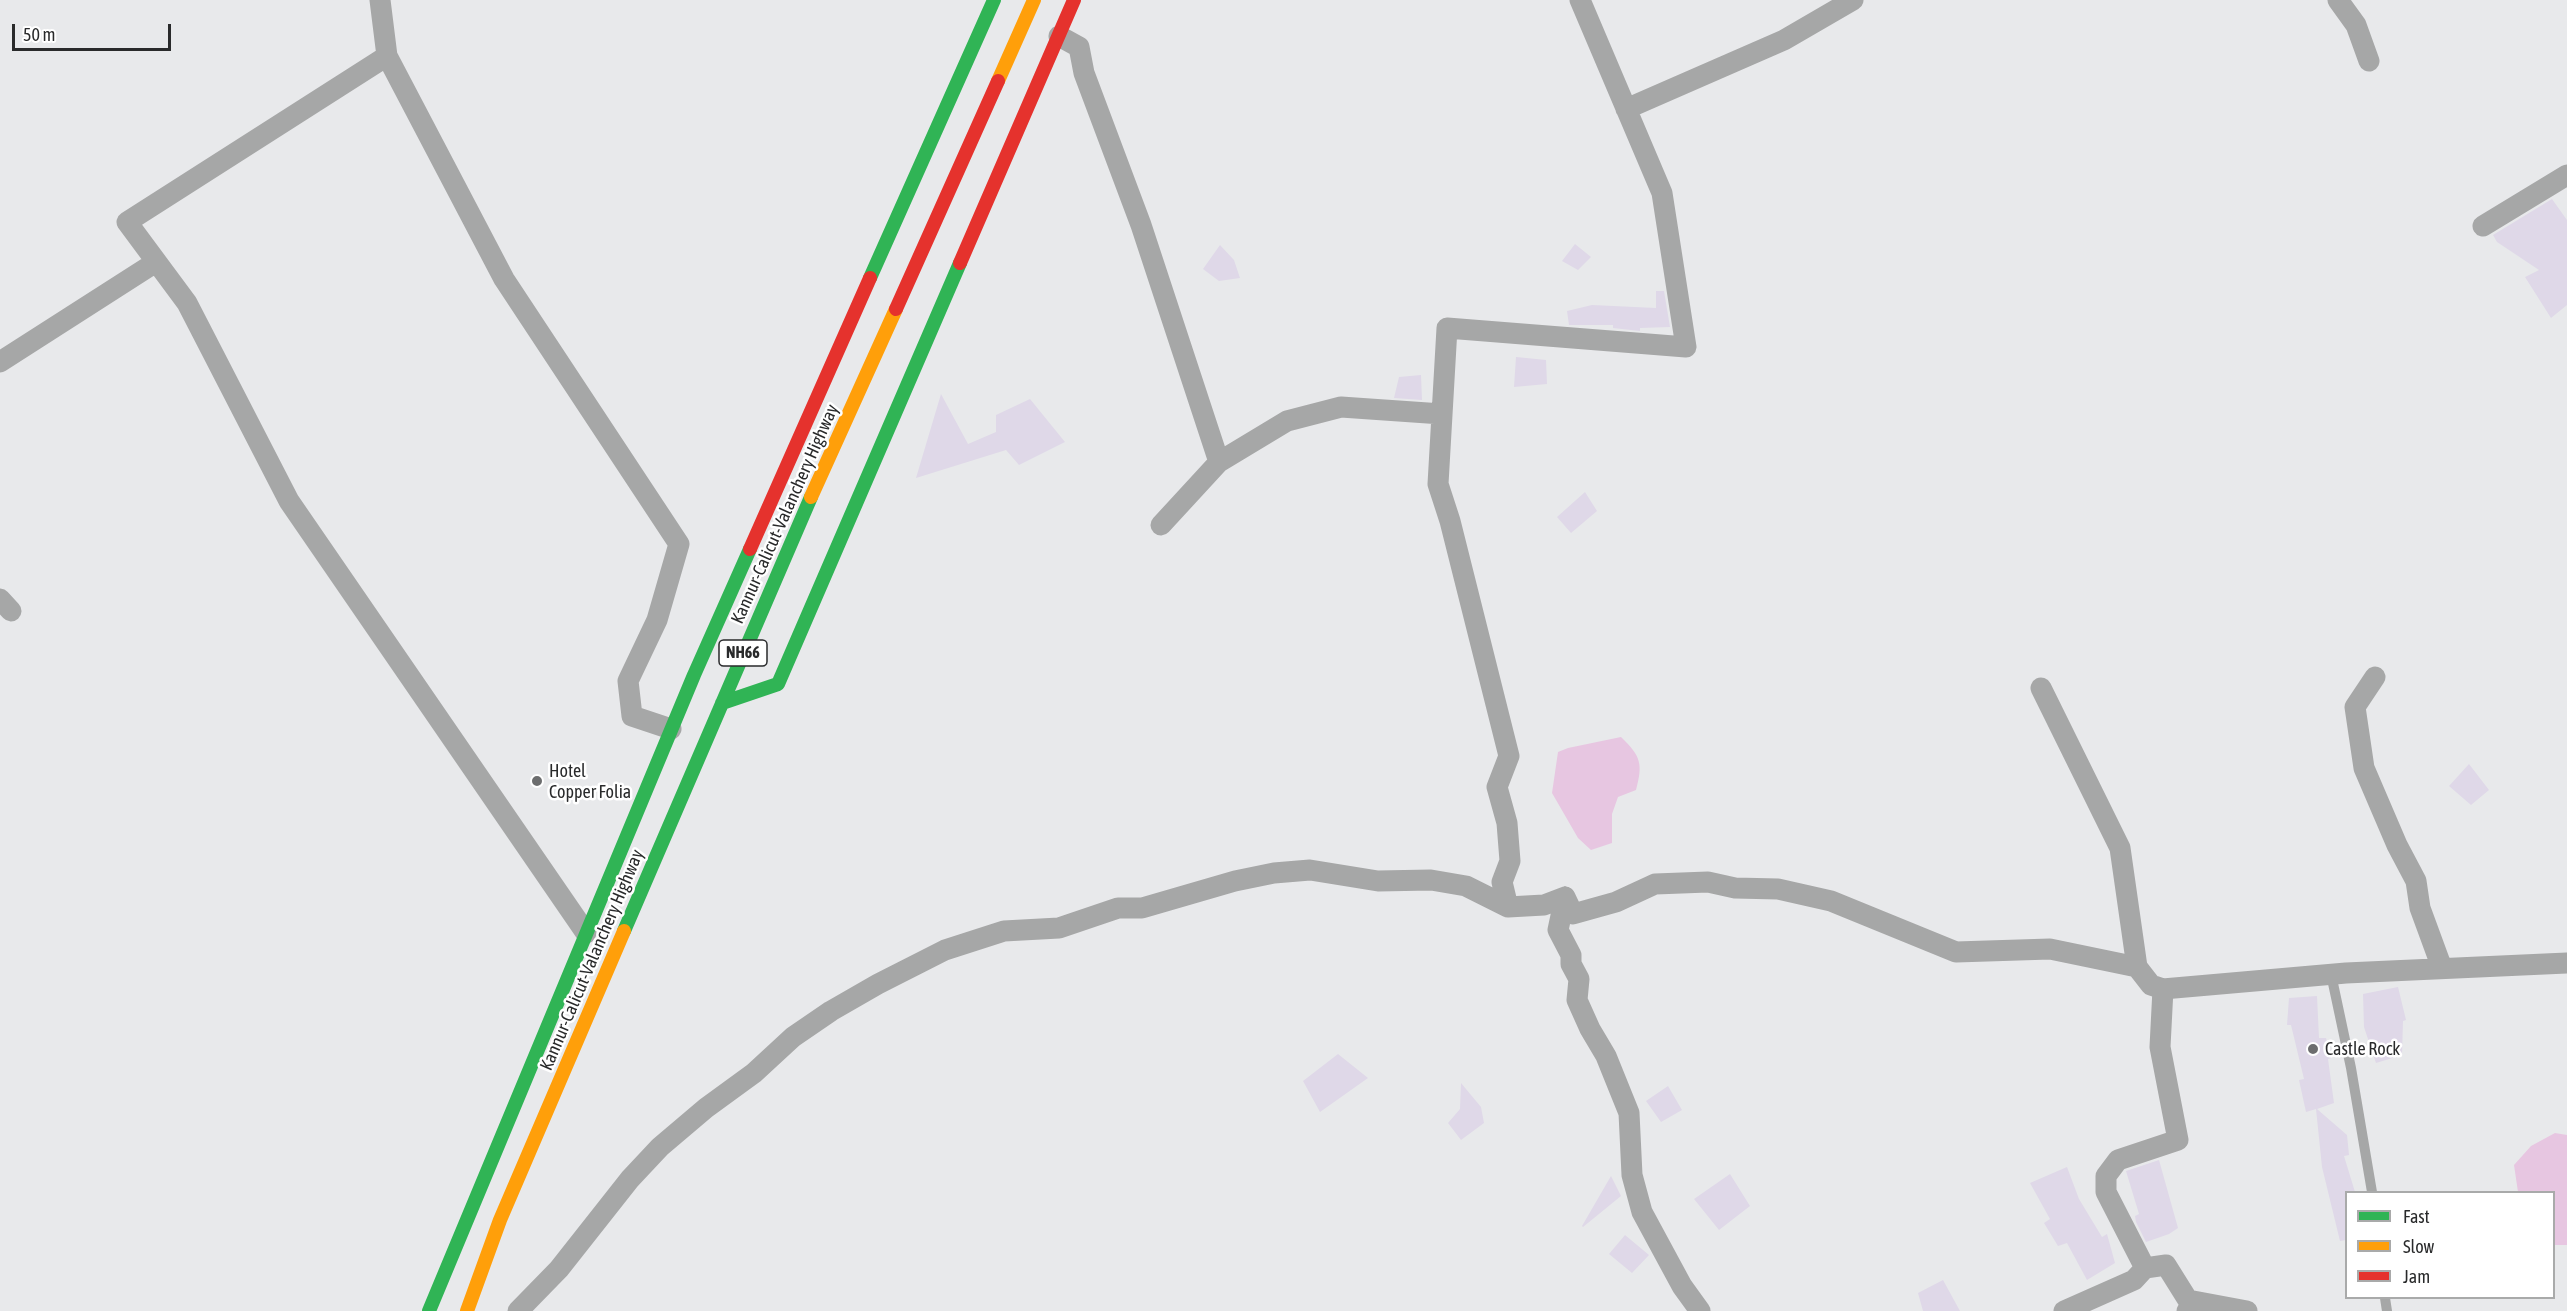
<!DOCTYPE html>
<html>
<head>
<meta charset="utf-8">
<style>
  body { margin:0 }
  #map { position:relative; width:2567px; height:1311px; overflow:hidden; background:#e8e9eb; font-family:"Asap Condensed",sans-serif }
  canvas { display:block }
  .legend { position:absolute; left:2345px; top:1191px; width:210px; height:108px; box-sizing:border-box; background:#fff; border:2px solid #a9aaaa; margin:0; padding:8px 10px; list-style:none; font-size:18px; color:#292a2b }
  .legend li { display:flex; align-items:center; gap:12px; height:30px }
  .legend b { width:30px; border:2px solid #a9aaaa }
  .scale { position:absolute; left:12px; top:24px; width:159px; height:27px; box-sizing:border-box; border:3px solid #292a2b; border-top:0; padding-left:8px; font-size:18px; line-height:21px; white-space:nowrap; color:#292a2b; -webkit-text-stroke:4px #fff; paint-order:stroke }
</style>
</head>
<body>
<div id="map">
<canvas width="2567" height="1311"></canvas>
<ul class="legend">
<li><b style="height:8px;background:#30b455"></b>Fast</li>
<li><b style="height:8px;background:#ff9f0a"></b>Slow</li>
<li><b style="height:8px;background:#e5322d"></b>Jam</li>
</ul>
<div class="scale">50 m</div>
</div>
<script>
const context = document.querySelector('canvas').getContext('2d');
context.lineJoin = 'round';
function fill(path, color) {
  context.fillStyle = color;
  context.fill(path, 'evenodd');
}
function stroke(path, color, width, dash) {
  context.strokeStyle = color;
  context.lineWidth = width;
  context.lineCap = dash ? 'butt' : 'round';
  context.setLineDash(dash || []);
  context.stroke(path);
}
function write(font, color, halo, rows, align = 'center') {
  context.font = font + ' "Asap Condensed",sans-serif';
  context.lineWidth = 5;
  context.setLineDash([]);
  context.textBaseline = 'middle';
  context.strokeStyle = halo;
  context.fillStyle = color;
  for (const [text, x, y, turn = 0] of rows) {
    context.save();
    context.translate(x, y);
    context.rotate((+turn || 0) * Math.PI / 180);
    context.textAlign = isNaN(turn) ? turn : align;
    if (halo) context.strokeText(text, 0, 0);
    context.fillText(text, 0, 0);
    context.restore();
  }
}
const green = new Path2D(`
  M 1621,737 C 1641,756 1643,764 1636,790 L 1618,797 L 1612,814 L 1612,843 L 1591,850 L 1578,838 L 1552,793 L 1558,752 L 1568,748 Z
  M 2555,1133 L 2567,1135 L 2567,1245 L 2554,1245 L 2554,1192 L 2518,1192 L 2514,1165 L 2531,1146 Z`);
const building = new Path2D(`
  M 2552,199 L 2567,220 L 2567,305 L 2551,318 L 2525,277 L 2539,270 L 2497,242 L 2493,235 Z
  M 1575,244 L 1591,257 L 1578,270 L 1562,261 Z
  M 1220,245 L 1234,260 L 1240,278 L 1219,281 L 1203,269 Z
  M 1656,291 L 1664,291 L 1670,327 L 1640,328 L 1640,331 L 1613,328 L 1613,325 L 1569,325 L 1567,311 L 1592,305 L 1656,308 Z
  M 1516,357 L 1546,360 L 1547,384 L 1514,387 Z
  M 1421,375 L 1422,400 L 1394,398 L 1399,377 Z
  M 941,394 L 968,444 L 996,432 L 996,415 L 1030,399 L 1065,442 L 1019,465 L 1006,450 L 916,478 Z
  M 1585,492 L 1597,511 L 1571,533 L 1557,517 Z
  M 2469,764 L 2489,790 L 2471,805 L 2449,786 Z
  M 2398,987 L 2406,1020 L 2403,1021 L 2402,1055 L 2376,1063 L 2364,1027 L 2363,994 Z
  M 2317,996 L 2319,1038 L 2326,1038 L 2331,1058 L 2328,1059 L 2334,1103 L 2317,1109 L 2347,1135 L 2349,1155 L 2344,1156 L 2355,1192 L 2346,1192 L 2346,1240 L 2340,1241 L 2322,1167 L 2316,1109 L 2306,1112 L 2299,1080 L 2304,1079 L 2291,1025 L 2287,1025 L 2289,998 Z
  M 1338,1054 L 1368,1078 L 1320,1112 L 1303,1081 Z
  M 1461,1083 L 1481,1107 L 1484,1123 L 1461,1140 L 1448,1123 L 1460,1109 Z
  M 1668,1086 L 1682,1110 L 1661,1122 L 1646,1101 Z
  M 2159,1160 L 2178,1228 L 2169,1234 L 2146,1242 L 2136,1222 L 2135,1216 L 2139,1214 L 2126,1171 Z
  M 2067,1167 L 2079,1199 L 2102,1237 L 2107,1234 L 2115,1263 L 2087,1280 L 2067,1243 L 2058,1246 L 2044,1223 L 2050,1219 L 2030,1183 Z
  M 1730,1174 L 1750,1206 L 1719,1230 L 1694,1199 Z
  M 1611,1176 L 1621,1196 L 1583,1227 L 1582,1226 Z
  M 1625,1235 L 1649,1255 L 1632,1273 L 1609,1254 Z
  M 1943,1280 L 1960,1311 L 1923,1311 L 1918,1293 Z`);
const lane = new Path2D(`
  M 2331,974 L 2351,1068 L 2372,1192
  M 2385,1298 L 2387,1311`);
const street = new Path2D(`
  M 380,0 L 387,56 L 504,279 L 679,544 L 657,620 L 628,681 L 632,716 L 671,729
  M 2338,0 L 2356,25 L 2369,61
  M 1059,36 L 1079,47 L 1084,73 L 1141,225 L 1219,462
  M 387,56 L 127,222 L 187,303 L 289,501 L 586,933
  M 1626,109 L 1784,40 L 1853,0
  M 2483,226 L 2567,175
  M 0,362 L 156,262
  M 1161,525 L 1219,462 L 1287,421 L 1341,407 L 1442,414
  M 0,599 L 11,611
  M 2375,677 L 2355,707 L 2364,768 L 2397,845 L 2416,881 L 2420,908 L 2442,968
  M 2041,688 L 2120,848 L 2137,967 L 2151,985 L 2163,989 L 2346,973 L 2567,963
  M 1565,897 L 1573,914 L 1616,902 L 1655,884 L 1708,882 L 1735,888 L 1778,889 L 1831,901 L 1956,952 L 2050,949 L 2137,967
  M 1565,897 L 1558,930 L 1571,955 L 1571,964 L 1579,979 L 1577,1000 L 1590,1029 L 1606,1056 L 1629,1113 L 1632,1175 L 1642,1212 L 1682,1286 L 1700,1311
  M 1508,907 L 1502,882 L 1510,861 L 1507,823 L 1497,787 L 1509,756 L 1450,521 L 1438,484 L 1447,328 L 1686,347 L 1662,193 L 1580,0
  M 2145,1268 L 2166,1265 L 2191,1305 L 2187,1311
  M 2188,1300 L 2247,1311
  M 518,1311 L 559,1269 L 630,1179 L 660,1147 L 706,1108 L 754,1073 L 793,1037 L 831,1011 L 878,984 L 945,950 L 1004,931 L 1059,928 L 1118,908 L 1142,908 L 1235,881 L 1274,873 L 1310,870 L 1378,881 L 1431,880 L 1466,886 L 1508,907 L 1544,905 L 1565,897
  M 2064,1311 L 2134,1280 L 2145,1268 L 2106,1192 L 2106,1176 L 2118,1160 L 2178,1140 L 2160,1047 L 2163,989`);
const fast = new Path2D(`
  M 870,278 L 994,0
  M 722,703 L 778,684 L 960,263
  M 624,931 L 811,497
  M 429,1311 L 694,675 L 750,549`);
const slow = new Path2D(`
  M 998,81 L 1034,0
  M 811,497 L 896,309
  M 467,1311 L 500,1220 L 624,931`);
const jam = new Path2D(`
  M 960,263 L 1074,0
  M 896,309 L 998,81
  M 750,549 L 870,278`);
const markers = [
  [537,781,6,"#6c6d6e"],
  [2313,1049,6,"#6c6d6e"]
];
const shields = [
  [743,653,48]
];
const shieldNames = [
  ["NH66",743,653]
];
const streetNames = [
  ["Kannur-Calicut-Valanchery Highway",785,514,-66],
  ["Kannur-Calicut-Valanchery Highway",592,960,-67]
];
const poiNames = [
  ["Hotel",549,771],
  ["Copper Folia",549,792],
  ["Castle Rock",2325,1049]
];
fill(green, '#e7c6e1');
fill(building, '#dfd8e8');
stroke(lane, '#a6a7a7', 10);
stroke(street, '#a6a7a7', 21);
stroke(fast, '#30b455', 14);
stroke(slow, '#ff9f0a', 14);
stroke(jam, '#e5322d', 14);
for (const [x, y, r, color] of markers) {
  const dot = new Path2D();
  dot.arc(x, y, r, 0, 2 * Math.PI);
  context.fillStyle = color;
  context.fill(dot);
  stroke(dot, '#fff', 2);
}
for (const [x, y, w] of shields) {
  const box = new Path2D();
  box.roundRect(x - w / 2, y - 13, w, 26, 4.5);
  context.fillStyle = '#fff';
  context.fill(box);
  stroke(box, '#292a2b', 1.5);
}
write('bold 16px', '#292a2b', null, shieldNames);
write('18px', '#292a2b', '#fff', streetNames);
write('18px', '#292a2b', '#fff', poiNames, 'left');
</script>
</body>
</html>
